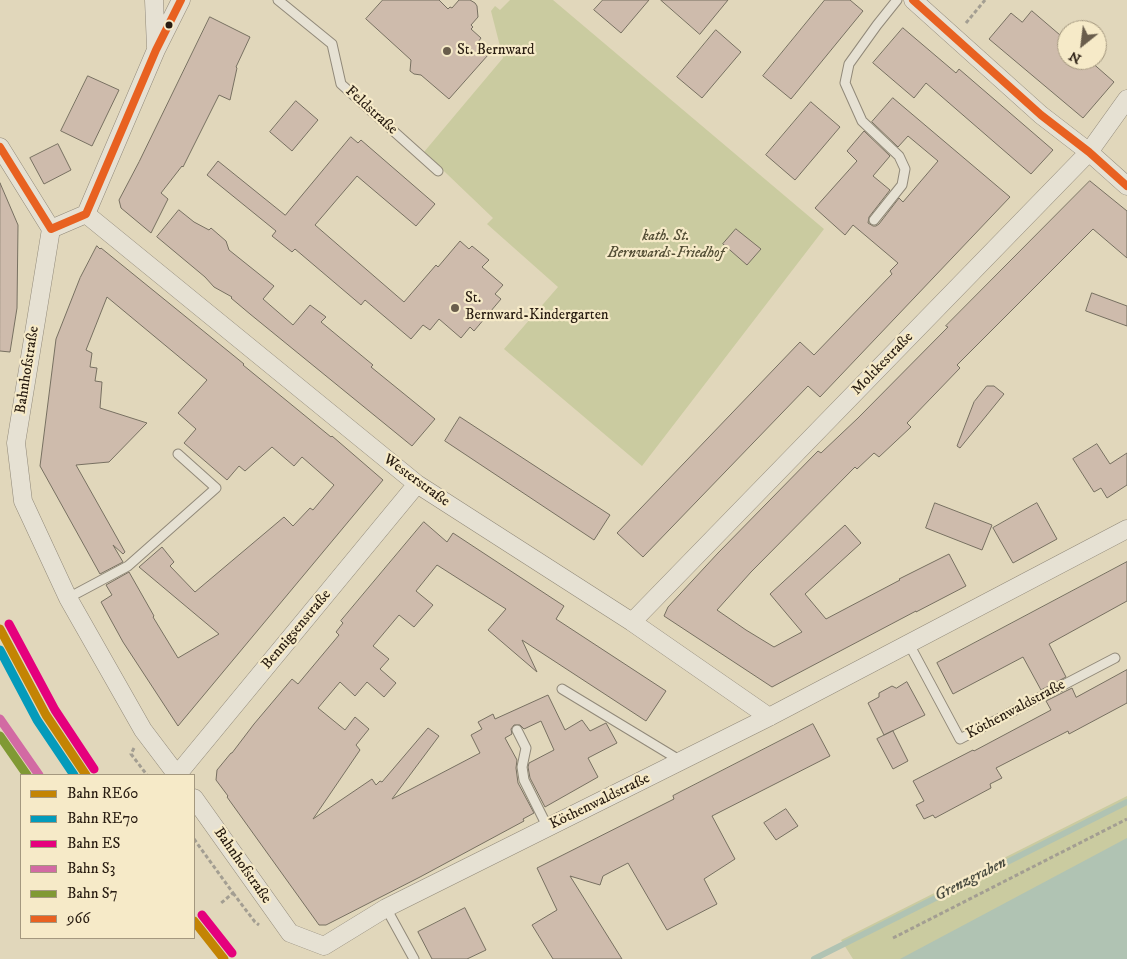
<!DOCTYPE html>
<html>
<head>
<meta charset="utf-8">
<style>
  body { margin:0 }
  #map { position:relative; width:1127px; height:959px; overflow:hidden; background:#e1d7bb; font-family:"IM FELL DW Pica",serif }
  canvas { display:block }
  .legend { position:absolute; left:20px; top:774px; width:175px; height:165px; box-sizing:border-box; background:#f6eac8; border:1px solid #a4987f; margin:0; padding:6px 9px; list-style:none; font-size:15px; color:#281c11 }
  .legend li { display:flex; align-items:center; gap:10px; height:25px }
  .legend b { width:25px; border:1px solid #a4987f }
  .north { position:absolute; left:1057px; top:20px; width:50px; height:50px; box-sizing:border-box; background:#f6eac8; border:1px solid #a4987f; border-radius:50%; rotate:209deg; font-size:14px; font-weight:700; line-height:20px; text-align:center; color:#281c11 }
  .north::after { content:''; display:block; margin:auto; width:18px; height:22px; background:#695d4c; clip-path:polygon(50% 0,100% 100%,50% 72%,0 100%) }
</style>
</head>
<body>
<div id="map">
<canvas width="1127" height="959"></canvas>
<ul class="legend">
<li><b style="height:6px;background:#c38404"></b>Bahn RE60</li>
<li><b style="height:6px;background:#049bbb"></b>Bahn RE70</li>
<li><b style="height:6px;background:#e5007d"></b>Bahn ES</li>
<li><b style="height:6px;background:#d26aa3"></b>Bahn S3</li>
<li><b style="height:6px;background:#809934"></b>Bahn S7</li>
<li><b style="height:6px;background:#e86121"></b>966</li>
</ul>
<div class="north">N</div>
</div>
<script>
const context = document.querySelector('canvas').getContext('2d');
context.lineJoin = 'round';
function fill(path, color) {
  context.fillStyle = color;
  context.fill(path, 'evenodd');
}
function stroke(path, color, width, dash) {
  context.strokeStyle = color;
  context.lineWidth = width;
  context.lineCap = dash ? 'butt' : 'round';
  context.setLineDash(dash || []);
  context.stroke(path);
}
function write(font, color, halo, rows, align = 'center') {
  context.font = font + ' "IM FELL DW Pica",serif';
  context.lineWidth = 4.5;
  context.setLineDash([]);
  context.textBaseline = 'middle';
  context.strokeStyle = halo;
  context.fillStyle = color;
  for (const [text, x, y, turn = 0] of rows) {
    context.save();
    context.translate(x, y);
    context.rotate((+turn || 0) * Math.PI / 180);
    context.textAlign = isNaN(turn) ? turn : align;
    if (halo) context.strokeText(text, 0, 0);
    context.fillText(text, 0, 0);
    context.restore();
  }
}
const green = new Path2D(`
  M 510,0 L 553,0 L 824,229 L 642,466 L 504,349 L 558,287 L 487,224 L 493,218 L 424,152 L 503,58 L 491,11 L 495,6 L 500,10 Z
  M 1127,796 L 1127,959 L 853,959 L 841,940 Z`);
const water = new Path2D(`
  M 1127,838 L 1127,959 L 900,959 Z`);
const stream = new Path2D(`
  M 814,959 L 1127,802`);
const building = new Path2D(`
  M 383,0 L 439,0 L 448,9 L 450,7 L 452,8 L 459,0 L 470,0 L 475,3 L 477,6 L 478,17 L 471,25 L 473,27 L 471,29 L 481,38 L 476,45 L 488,55 L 449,99 L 421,75 L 414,74 L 410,71 L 411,60 L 366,19 Z
  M 603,0 L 649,0 L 621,33 L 594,10 Z
  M 661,0 L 728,0 L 700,34 Z
  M 825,0 L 850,0 L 863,11 L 791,99 L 763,76 Z
  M 1032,11 L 1067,41 L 1067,60 L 1089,60 L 1114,82 L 1083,118 L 989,39 L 1011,13 L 1022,22 Z
  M 210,17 L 250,37 L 236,67 L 237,68 L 230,100 L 219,95 L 183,167 L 182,166 L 161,193 L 168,199 L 151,233 L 121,208 L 119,200 L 139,162 Z
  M 903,28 L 956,73 L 959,69 L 1053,150 L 1031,174 L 926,83 L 914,98 L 873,63 Z
  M 716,30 L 741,52 L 702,98 L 677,77 Z
  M 88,76 L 119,90 L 92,146 L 61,131 Z
  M 893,98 L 1010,197 L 820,397 L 808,386 L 643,557 L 617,533 L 800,342 L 814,355 L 892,274 L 890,271 L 898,263 L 853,225 L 845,235 L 815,208 L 857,161 L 847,151 L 864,131 L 890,156 L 873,176 L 890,190 L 869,217 L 868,223 L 873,226 L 876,226 L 879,224 L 899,198 L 903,202 L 938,161 L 908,136 L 898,147 L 872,122 Z
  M 296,101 L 318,120 L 292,151 L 270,132 Z
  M 811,102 L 840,127 L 795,180 L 766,155 Z
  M 351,137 L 358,143 L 361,140 L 435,204 L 416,226 L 357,176 L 315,225 L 404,302 L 436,265 L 438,267 L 460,241 L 469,249 L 472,246 L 489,260 L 482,267 L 503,285 L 495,294 L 501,299 L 474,331 L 470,327 L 461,338 L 439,319 L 430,330 L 423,325 L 411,339 L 365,300 L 361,305 L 295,249 L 292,252 L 272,236 L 276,231 L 207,175 L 218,161 L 285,215 Z
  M 58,144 L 71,170 L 44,184 L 30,158 Z
  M 1090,181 L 1127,211 L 1127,258 L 1093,229 L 957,365 L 960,368 L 907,423 L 911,427 L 879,457 L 874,453 L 857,469 L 855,467 L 751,572 L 717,610 L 746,630 L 774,647 L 802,632 L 770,594 L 845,525 L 861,543 L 805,594 L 826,619 L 900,580 L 899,579 L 949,554 L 966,586 L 916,612 L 916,611 L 772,687 L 664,616 L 668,607 L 718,553 L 818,451 L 821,453 L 858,418 L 948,327 L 946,326 Z
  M 0,183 L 18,225 L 17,308 L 10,352 L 0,351 Z
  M 179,210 L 194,222 L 209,230 L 211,228 L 226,241 L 229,250 L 274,286 L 263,299 L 293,325 L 310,305 L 326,317 L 321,322 L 373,365 L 371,367 L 435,419 L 412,446 L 250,314 L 231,298 L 232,297 L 214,287 L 205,277 L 157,237 Z
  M 736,229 L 761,249 L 747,265 L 723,244 Z
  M 97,246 L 100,249 L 101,248 L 244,364 L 243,365 L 331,437 L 332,436 L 383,480 L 178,726 L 123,642 L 101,602 L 112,595 L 106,585 L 129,572 L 154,616 L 153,617 L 178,658 L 219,634 L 139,567 L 162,547 L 174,562 L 170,566 L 195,592 L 284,517 L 293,526 L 310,508 L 313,510 L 334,485 L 302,457 L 294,466 L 272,447 L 245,471 L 239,466 L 227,480 L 184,443 L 196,429 L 178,413 L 207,380 L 107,297 L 86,350 L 92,353 L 90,367 L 97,368 L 95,381 L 102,382 L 100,408 L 147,423 L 109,462 L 76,465 L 125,552 L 123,554 L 113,545 L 123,562 L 100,574 L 40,466 L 56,339 L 80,278 Z
  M 1092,293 L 1127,306 L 1127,326 L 1086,311 Z
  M 987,386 L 994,386 L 1004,394 L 960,448 L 957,446 L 974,402 Z
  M 460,417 L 610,515 L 594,540 L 445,441 Z
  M 1097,444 L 1110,464 L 1127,453 L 1127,485 L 1107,498 L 1101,488 L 1094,492 L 1073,459 Z
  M 935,503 L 992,525 L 982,550 L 926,528 Z
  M 1037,503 L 1057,539 L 1013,563 L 993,528 Z
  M 424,522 L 447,542 L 453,533 L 564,606 L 556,619 L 666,691 L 646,721 L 522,640 L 537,672 L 488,630 L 506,609 L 437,565 L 416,591 L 433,605 L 414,627 L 399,615 L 373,646 L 389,659 L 380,669 L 396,683 L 384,697 L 367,682 L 355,696 L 340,682 L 318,708 L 345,730 L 355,717 L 369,729 L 356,745 L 360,750 L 313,819 L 372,779 L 376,785 L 380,781 L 382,782 L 428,728 L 439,736 L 392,799 L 480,753 L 471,735 L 482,729 L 478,722 L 493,714 L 495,719 L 548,695 L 565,730 L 582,720 L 590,731 L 606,723 L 617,743 L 588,758 L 598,777 L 545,807 L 530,778 L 528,767 L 529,763 L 554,750 L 541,721 L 524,729 L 520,725 L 514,725 L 511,729 L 512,734 L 505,738 L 517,760 L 516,768 L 518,783 L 534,813 L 523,819 L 524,821 L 420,877 L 326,925 L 319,925 L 227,797 L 228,796 L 216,780 L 217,770 L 231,753 L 232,753 L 254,724 L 292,679 L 298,684 L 339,635 L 336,632 L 343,623 L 341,621 Z
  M 1127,562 L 1127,601 L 1049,644 L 1066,677 L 1041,690 L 1023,657 L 953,694 L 937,663 Z
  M 1127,670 L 1127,703 L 1069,734 L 1068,731 L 996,768 L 1002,778 L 990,784 L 991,788 L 935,818 L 933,815 L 924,819 L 916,805 L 924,801 L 913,781 L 973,750 L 974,751 L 1051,710 L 1046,701 L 1072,688 L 1076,697 Z
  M 907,682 L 925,715 L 884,735 L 868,703 L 879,697 L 879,693 L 892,686 L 896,688 Z
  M 813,724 L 830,756 L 712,816 L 735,859 L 704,879 L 717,904 L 667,930 L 628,863 L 603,876 L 600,885 L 570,876 L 622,959 L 553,959 L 532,925 L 557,910 L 537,868 L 674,799 L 673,796 Z
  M 893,731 L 908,761 L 893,769 L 877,739 Z
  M 786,809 L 798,826 L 776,840 L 764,823 Z
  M 465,908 L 486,950 L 467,959 L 432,959 L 418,932 Z`);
const path = new Path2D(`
  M 966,23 L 985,0
  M 134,748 L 131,754 L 147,775
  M 194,839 L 233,893 L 220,904
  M 233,893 L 255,922 L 259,925
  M 893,938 L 1127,819`);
const service = new Path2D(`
  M 278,0 L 332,44 L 341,84 L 438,171
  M 874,220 L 902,185 L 905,169 L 899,156 L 862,121 L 845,83 L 849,64 L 877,25 L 897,0
  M 68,598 L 128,566 L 216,488 L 178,454
  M 909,644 L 960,739 L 1115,658
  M 562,689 L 681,761
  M 517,730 L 526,748 L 522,767 L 524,780 L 548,828
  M 386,908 L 414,959`);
const minor = new Path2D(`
  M 154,0 L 156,47
  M 913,0 L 1041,115 L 1089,152 L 1127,186
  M 0,147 L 51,229 L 16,443 L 23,501 L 68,598 L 143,730 L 177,775
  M 86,214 L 417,484 L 632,622 L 769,717
  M 51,229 L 86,214 L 156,50 L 181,0
  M 632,622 L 1089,152 L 1127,99
  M 177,775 L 417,484
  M 194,798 L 290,933 L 324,946 L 386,908 L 769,717 L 1127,529`);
const bus1 = new Path2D(`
  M 913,0 L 1041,115 L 1089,152 L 1127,186
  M 0,147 L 51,229 L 86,214 L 156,50 L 181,0`);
const rail1 = new Path2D(`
  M 0,629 L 46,715 L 86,775
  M 194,921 L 224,959`);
const rail2 = new Path2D(`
  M 0,650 L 37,720 L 74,775`);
const rail3 = new Path2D(`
  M 9,624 L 55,710 L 94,769
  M 202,915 L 232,953`);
const rail4 = new Path2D(`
  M 0,719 L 39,775`);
const rail5 = new Path2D(`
  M 0,736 L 27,775`);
const markers = [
  [169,25,4.5,"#281c11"],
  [447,51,5,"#695d4c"],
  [455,308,5,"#695d4c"]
];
const poiNames = [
  ["St. Bernward",457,51],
  ["St.",465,299],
  ["Bernward-Kindergarten",465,316]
];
const streetNames = [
  ["Feldstraße",371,111,42],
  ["Moltkestraße",883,364,-46],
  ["Bahnhofstraße",28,370,-81],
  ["Westerstraße",416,481,36],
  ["Bennigsenstraße",297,630,-50],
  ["Köthenwaldstraße",1016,710,-28],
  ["Köthenwaldstraße",600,802,-26],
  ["Bahnhofstraße",242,866,55]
];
const parkNames = [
  ["kath. St.",666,237],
  ["Bernwards-Friedhof",666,254]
];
const waterNames = [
  ["Grenzgraben",971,880,-27]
];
fill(green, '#cacba0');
fill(water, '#b0c3b3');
stroke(stream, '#b0c3b3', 6);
fill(building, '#cebbac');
stroke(building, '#777061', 1);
stroke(service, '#918979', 11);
stroke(minor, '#918979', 19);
stroke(path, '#a39e92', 3, [4, 2.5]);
stroke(service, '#e6e1d3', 9);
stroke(minor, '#e6e1d3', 18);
stroke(bus1, '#e86121', 8);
stroke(rail1, '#c38404', 9);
stroke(rail2, '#049bbb', 9);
stroke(rail3, '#e5007d', 9);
stroke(rail4, '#d26aa3', 9);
stroke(rail5, '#809934', 9);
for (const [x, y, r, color] of markers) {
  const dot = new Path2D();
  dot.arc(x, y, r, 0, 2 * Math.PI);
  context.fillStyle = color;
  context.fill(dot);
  stroke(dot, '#f6eac8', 2);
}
write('15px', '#281c11', '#f6eac8', poiNames, 'left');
write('15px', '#281c11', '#f6eac8', streetNames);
write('italic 15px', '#534e35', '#f6eac8', parkNames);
write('italic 16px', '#4a4c40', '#f6eac8', waterNames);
</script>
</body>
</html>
